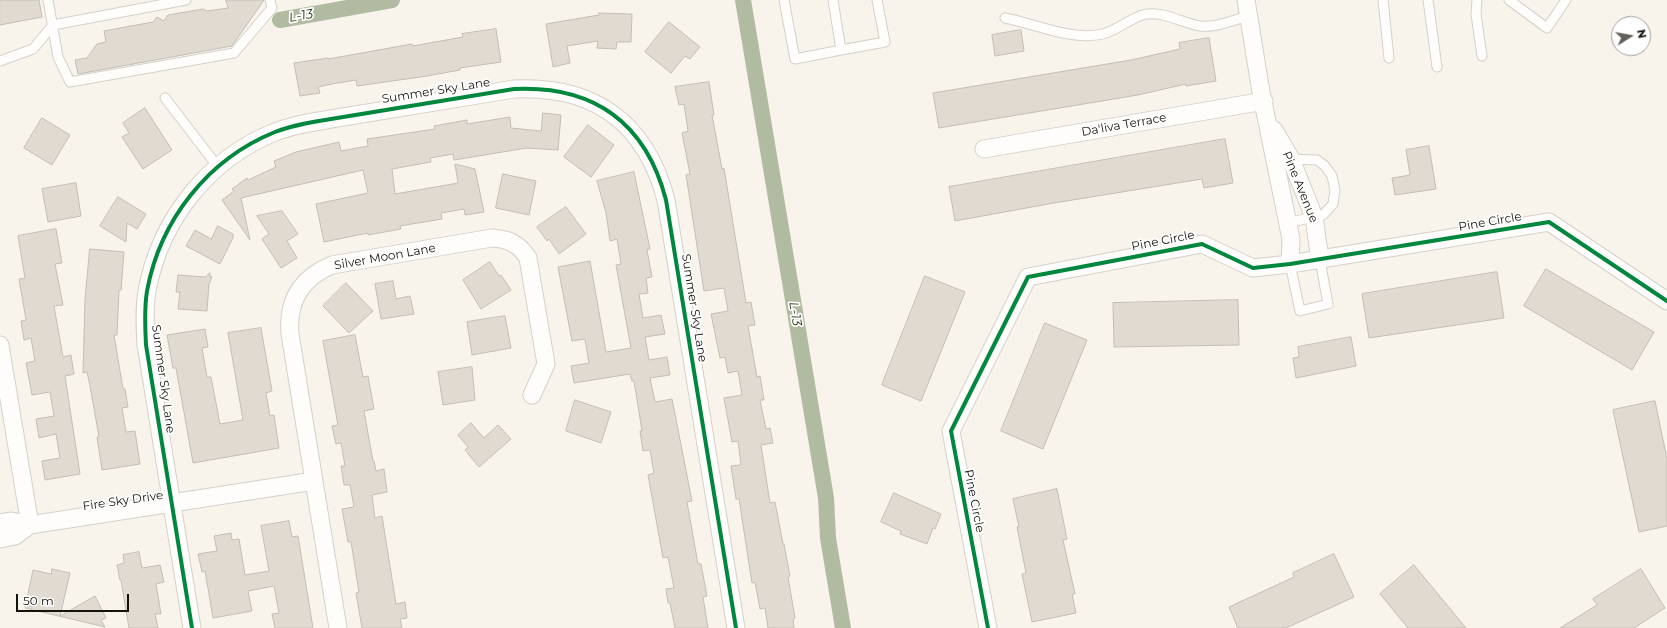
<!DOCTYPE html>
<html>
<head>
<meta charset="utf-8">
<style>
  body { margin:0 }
  #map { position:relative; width:1667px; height:628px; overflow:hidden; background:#f8f4eb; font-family:Montserrat,sans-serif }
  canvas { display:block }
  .north { position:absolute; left:1611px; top:16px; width:40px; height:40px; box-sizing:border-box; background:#fff; border:1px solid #a1a09e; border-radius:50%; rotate:79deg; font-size:11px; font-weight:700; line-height:16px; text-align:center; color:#14120c }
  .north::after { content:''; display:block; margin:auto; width:14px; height:18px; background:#64615a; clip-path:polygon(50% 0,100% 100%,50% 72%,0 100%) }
  .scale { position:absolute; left:16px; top:594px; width:113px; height:18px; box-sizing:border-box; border:2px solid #14120c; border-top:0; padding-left:5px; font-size:12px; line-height:14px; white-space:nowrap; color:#14120c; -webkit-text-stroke:3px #fff; paint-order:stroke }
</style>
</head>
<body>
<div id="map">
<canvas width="1667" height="628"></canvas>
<div class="north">N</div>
<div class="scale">50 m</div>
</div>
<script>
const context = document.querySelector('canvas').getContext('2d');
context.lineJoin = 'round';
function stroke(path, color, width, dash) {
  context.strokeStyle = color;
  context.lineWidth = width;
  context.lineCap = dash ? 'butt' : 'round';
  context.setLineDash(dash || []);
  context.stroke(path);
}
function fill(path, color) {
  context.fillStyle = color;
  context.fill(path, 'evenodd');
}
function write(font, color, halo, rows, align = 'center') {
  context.font = font + ' Montserrat,sans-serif';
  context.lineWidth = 3.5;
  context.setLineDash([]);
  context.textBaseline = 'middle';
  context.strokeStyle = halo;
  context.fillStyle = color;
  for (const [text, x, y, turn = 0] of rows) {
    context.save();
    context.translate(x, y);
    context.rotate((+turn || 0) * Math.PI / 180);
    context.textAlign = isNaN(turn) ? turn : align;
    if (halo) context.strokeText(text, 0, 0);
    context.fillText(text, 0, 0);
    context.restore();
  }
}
const canal = new Path2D(`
  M 743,0 L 826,498 L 828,538 L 843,628
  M 280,20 L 392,0`);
const building = new Path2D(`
  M 0,0 L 39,0 L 42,17 L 0,25 Z
  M 226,0 L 264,0 L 232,46 L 78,74 L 75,60 L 87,58 L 97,44 L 106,42 L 104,31 L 153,22 L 157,17 L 164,21 L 168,15 L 203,9 L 207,11 L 228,8 Z
  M 599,13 L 632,14 L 631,42 L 617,42 L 616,49 L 597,48 L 598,41 L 567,46 L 570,63 L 553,67 L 546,24 L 599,15 Z
  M 669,22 L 700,47 L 690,59 L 685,56 L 671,73 L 645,52 Z
  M 496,29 L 501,62 L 460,68 L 460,70 L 427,76 L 357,86 L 356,80 L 332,84 L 318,87 L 320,93 L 300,96 L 294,63 L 328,58 L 328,59 L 412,44 L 413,46 L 463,37 L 462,34 Z
  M 1021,30 L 1024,51 L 995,56 L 992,35 Z
  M 1209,38 L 1216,81 L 1186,86 L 1186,84 L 1138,95 L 939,128 L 933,93 L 1131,60 L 1180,49 L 1179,43 Z
  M 709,82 L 714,115 L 712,115 L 722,169 L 724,168 L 746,303 L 751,302 L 755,325 L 748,326 L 757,377 L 760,376 L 764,400 L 760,400 L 766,429 L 770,428 L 773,443 L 761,445 L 770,503 L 775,502 L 783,544 L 784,544 L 790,576 L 788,577 L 795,618 L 793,619 L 794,628 L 768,628 L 765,608 L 760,609 L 755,582 L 752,583 L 739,499 L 736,499 L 731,466 L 741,465 L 738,441 L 732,442 L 724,398 L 742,395 L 738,371 L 728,373 L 725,357 L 720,358 L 711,314 L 728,311 L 724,288 L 704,291 L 686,175 L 690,174 L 682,133 L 688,131 L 684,104 L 679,105 L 675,87 Z
  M 145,108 L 172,150 L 143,169 L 122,137 L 129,133 L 123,123 Z
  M 543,113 L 561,115 L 558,150 L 527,148 L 454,160 L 453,154 L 430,158 L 431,162 L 392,169 L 395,194 L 458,183 L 455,164 L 475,169 L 484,212 L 465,215 L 464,209 L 441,213 L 442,219 L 400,226 L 401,229 L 368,235 L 368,233 L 324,242 L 316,204 L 368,193 L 363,170 L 241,198 L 250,240 L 222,200 L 234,191 L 232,189 L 247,178 L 248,180 L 276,167 L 274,161 L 296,152 L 339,142 L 341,151 L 368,146 L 367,139 L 435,129 L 434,126 L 467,120 L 467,124 L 510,117 L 511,128 L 541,131 Z
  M 42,118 L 70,135 L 52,165 L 24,148 Z
  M 588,125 L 614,145 L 591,177 L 564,157 Z
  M 1225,139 L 1233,183 L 1204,188 L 1202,179 L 1054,203 L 955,221 L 949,187 Z
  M 1429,146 L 1436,189 L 1395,195 L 1392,178 L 1410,175 L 1406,150 Z
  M 634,172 L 650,249 L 647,250 L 652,277 L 646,278 L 648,293 L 639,294 L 643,318 L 661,315 L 665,334 L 645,337 L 649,360 L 667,357 L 670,375 L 650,378 L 655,402 L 672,399 L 692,501 L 687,502 L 698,564 L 701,564 L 707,596 L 703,597 L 708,628 L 675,628 L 670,603 L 668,603 L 666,589 L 674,588 L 668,557 L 663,558 L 648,475 L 654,473 L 650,450 L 643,451 L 640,431 L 642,431 L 634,381 L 632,381 L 630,374 L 574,383 L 571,366 L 589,363 L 585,339 L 572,341 L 558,267 L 590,261 L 606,352 L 631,348 L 616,265 L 621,264 L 617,239 L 610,241 L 606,213 L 597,181 Z
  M 503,174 L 536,181 L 529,215 L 496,208 Z
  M 76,183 L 81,216 L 48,222 L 42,189 Z
  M 118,197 L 146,214 L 137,229 L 127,223 L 126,242 L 100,226 Z
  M 566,207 L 586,234 L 559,254 L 549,239 L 547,241 L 537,227 Z
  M 282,211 L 298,234 L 287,241 L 297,258 L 281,268 L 262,239 L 269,234 L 257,216 Z
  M 218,226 L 233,234 L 233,238 L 220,264 L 186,246 L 195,230 L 211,239 Z
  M 56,229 L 62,263 L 55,264 L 63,305 L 54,306 L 63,357 L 71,355 L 74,374 L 65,376 L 80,474 L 45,480 L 42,461 L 60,458 L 56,434 L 39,438 L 36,419 L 54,416 L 50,392 L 32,395 L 26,363 L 35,361 L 31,338 L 24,340 L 21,321 L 26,320 L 19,279 L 25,278 L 18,236 Z
  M 90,249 L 124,252 L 121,290 L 119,290 L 117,335 L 114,335 L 123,389 L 125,389 L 128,407 L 122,408 L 126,432 L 135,431 L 140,464 L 102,470 L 97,437 L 99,437 L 90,386 L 87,372 L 83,373 L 85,300 Z
  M 490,262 L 499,276 L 501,275 L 511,290 L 481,309 L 463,280 Z
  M 1546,269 L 1654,332 L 1632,370 L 1524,306 Z
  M 1497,272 L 1504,318 L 1369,338 L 1362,294 Z
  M 210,273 L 210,277 L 212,277 L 209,284 L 207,311 L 178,309 L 180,292 L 176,292 L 178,275 L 205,277 Z
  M 925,276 L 965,292 L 921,401 L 882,385 Z
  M 393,281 L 396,299 L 410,296 L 414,314 L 381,319 L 375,284 Z
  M 346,283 L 373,311 L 349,333 L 323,306 Z
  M 1238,300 L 1239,345 L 1114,347 L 1113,303 Z
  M 505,316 L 511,348 L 472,355 L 467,322 Z
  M 1045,323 L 1087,340 L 1043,449 L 1001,431 Z
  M 261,328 L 272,391 L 266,393 L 270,416 L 274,415 L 279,448 L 193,463 L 176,368 L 173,368 L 167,335 L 205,329 L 208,347 L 202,348 L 207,377 L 211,377 L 220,424 L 243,420 L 228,333 Z
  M 355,335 L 363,377 L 368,376 L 374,409 L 364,411 L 373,461 L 374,461 L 376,471 L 384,469 L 387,492 L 372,495 L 375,518 L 382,516 L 396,604 L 405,602 L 407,618 L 400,619 L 402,628 L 362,628 L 356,593 L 359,592 L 351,542 L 348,542 L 342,509 L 354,507 L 350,485 L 344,485 L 341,466 L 345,466 L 341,443 L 336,444 L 332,426 L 338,425 L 323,341 Z
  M 1351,337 L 1356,366 L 1296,378 L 1293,358 L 1299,357 L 1298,347 Z
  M 472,367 L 475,400 L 443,405 L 438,372 Z
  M 575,400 L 611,412 L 601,443 L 566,431 Z
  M 1655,401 L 1667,459 L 1667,526 L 1639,532 L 1613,410 Z
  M 471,423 L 484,438 L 498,425 L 511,439 L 479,467 L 465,450 L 468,447 L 458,435 Z
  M 1057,489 L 1067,539 L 1063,540 L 1075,594 L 1072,594 L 1076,613 L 1032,622 L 1022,574 L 1026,573 L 1017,527 L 1019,527 L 1013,499 Z
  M 894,493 L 941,514 L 935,529 L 933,528 L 927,544 L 900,534 L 901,531 L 881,522 Z
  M 289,521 L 292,537 L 298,536 L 313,628 L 275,628 L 272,614 L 279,613 L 274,586 L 248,591 L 252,611 L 213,618 L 205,571 L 202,572 L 198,554 L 217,551 L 214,536 L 231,533 L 232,540 L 239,539 L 245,575 L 269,571 L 261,526 Z
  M 139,552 L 142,568 L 160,565 L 164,582 L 156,584 L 161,614 L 155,614 L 158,628 L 129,628 L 121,580 L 120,580 L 117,565 L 124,563 L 123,555 Z
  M 1334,554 L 1354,597 L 1286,628 L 1238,628 L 1229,607 L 1294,577 L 1293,573 Z
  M 1414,565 L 1466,628 L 1408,628 L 1380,594 Z
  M 52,569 L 70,573 L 60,616 L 95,596 L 106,618 L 101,620 L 105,627 L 25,608 L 33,570 L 51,574 Z
  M 1641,569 L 1665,608 L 1634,628 L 1560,628 L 1597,605 L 1593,599 Z`);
const lane = new Path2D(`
  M 48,0 L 58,57 L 70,82 L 234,53 L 272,8 L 270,0
  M 784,0 L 795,59 L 841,50
  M 833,0 L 841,50 L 885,42 L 877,0
  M 1383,0 L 1389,58
  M 1428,0 L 1437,67
  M 1477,0 L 1476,14 L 1482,56
  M 1509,0 L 1547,28 L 1566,0
  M 1005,18 C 1036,24 1071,41 1103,34 C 1116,31 1137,14 1147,14 C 1166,12 1182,23 1200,26 C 1215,28 1234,20 1248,16
  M 0,61 L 33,49 L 53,25 L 186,0
  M 165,98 L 218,167
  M 1287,223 L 1323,215 L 1333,204 L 1335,190 L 1332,176 L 1325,166 L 1317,160 L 1288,159
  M 1290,264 L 1300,311 L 1328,304 L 1320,260`);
const street = new Path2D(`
  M 1246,0 L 1261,92 L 1291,239 L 1290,264
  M 1274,130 L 1291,159 L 1314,217 L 1320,260
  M 984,149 L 1264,101
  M 0,345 L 30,525
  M 0,523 L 11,521 L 30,525 L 314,481
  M 0,539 L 15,536 L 30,525
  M 192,628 L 146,345 C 145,327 144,309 147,291 C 160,220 208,159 275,132 C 293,125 312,122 331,119 L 514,89 C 594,85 646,123 666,200 L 736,628
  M 338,628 L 290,334 C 287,301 301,278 332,265 L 492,238 C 509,239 519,244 528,258 L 546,364 L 532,395
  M 988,628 L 951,431 L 1028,277 L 1202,244 L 1253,268 L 1290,264 L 1549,222 L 1667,301`);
const cycleway = new Path2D(`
  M 192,628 L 146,345 C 145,327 144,309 147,291 C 160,220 208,159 275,132 C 293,125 312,122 331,119 L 514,89 C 594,85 646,123 666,200 L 736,628
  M 988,628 L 951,431 L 1028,277 L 1202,244 L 1253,268 L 1290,264 L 1549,222 L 1667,301`);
const streetNames = [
  ["Summer Sky Lane",436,91,-9],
  ["Da'liva Terrace",1124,125,-10],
  ["Pine Avenue",1300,187,68],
  ["Pine Circle",1490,222,-10],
  ["Pine Circle",1163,241,-11],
  ["Silver Moon Lane",385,257,-10],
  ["Summer Sky Lane",694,308,81],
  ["Summer Sky Lane",163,379,82],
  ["Fire Sky Drive",123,501,-8],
  ["Pine Circle",974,501,79]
];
const waterNames = [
  ["L-13",301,16,-10],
  ["L-13",795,314,81]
];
stroke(canal, '#b1bba2', 16);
fill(building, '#e1dad0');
stroke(building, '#c2beb7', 1);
stroke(lane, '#d4d1c9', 11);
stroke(street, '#d4d1c9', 19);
stroke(lane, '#fefdfc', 9);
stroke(street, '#fefdfc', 17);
stroke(cycleway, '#00873e', 4);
write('12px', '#14120c', '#fff', streetNames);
write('italic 13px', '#1f2f08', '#fff', waterNames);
</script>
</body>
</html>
